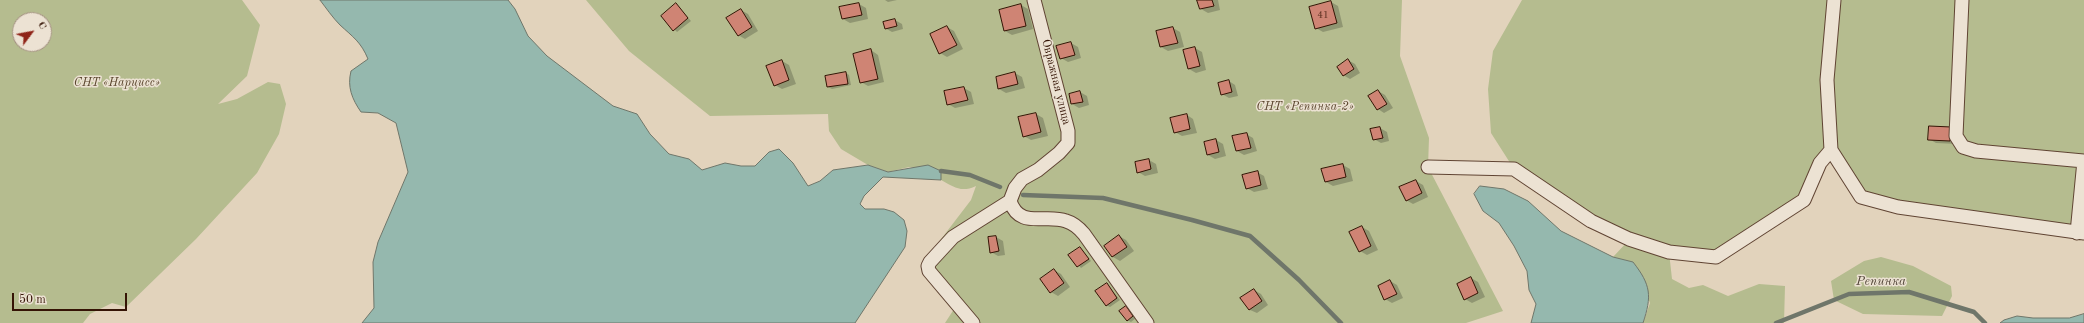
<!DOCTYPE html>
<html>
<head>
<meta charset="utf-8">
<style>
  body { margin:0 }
  #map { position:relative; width:2084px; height:323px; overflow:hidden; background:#e2d3bc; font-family:"Old Standard TT",serif }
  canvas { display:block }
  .north { position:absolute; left:12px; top:12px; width:40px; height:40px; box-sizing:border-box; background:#ece2d3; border:1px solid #a39081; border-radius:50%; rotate:58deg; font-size:11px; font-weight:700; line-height:16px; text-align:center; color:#351405 }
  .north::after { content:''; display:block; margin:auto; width:14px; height:18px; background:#8f2418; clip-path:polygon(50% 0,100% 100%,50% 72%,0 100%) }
  .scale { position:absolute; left:12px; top:293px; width:115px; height:18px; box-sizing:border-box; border:2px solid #351405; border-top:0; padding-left:5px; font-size:12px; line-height:14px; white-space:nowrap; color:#351405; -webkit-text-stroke:3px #ece2d3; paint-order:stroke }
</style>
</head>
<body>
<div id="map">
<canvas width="2084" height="323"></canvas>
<div class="north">С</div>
<div class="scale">50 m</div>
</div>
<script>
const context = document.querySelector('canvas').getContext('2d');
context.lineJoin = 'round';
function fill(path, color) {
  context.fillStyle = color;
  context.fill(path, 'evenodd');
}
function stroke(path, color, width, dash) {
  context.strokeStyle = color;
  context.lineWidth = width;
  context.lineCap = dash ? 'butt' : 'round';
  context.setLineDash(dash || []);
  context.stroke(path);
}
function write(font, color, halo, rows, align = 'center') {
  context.font = font + ' "Old Standard TT",serif';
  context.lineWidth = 3;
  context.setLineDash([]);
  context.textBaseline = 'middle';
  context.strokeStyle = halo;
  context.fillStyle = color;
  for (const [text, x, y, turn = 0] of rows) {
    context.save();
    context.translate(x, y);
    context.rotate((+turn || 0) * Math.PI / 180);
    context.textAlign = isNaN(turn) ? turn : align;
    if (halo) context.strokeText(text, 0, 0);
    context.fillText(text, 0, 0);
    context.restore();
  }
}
const green = new Path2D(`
  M 0,0 L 242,0 L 260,25 L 247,76 L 218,104 L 237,99 L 268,82 L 280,84 L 286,104 L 279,134 L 257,173 L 196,239 L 126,307 L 112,303 L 90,314 L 83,323 L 0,323 ZM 20,20 L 44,20 L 44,44 L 20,44 Z
  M 586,0 L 1402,0 L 1400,56 L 1429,138 L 1428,167 L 1503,311 L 1466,323 L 945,323 L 956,306 L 922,264 L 971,200 L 976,186 C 961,193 954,187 941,180 L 941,171 L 909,167 L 888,172 L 868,165 L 841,149 L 829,131 L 828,114 L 710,116 L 629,51 Z
  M 1522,0 L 2084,0 L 2084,233 L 1861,197 L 1831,151 L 1804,200 L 1716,257 L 1669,252 L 1672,279 L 1689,288 L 1703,285 L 1728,296 L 1759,284 L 1785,286 L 1784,323 L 1643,323 L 1650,303 L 1633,262 L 1613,257 L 1629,240 L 1514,169 L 1491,133 L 1488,89 L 1493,51 Z
  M 1881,257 L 1913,266 L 1951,286 L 1952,296 L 1942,316 L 1863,314 L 1834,300 L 1831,281 L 1864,261 Z`);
const water = new Path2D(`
  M 320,0 L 508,0 L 515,9 L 528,36 L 547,56 L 613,106 L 637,114 L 650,134 L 669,154 L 689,159 L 702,170 L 725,163 L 741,166 L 755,166 L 769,152 L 779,149 L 793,163 L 808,186 L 820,181 L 833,170 L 868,165 L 888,172 L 928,165 L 941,171 L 941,180 L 883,177 L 864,196 L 860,204 L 865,209 L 884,209 L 894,212 L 904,220 L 907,231 L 905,247 L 855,323 L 362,323 L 374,308 L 373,262 L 378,242 L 408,172 L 396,123 L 378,113 L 361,112 C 352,99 347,87 351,71 L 368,59 C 361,42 353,37 340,25 C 333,18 326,8 320,0 Z
  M 1480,186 L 1504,189 L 1528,201 L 1561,231 L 1613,257 L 1633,262 C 1651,285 1652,296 1643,323 L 1531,323 L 1536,304 L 1529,290 L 1527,271 L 1514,246 L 1499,223 L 1483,211 L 1474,194 Z
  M 2084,314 L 2084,323 L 2000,323 L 2004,320 L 2017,316 L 2033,318 L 2069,318 Z`);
const shadow = new Path2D(`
  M 885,0 L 897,0 L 888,2 Z
  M 1198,0 L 1218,0 L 1220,10 L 1208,13 L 1201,9 Z
  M 1331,2 L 1338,6 L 1343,27 L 1323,32 L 1316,28 Z
  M 676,4 L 691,21 L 677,32 L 662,16 Z
  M 859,4 L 866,8 L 868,19 L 850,23 L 843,19 L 841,8 Z
  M 1021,5 L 1028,9 L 1033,29 L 1012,35 L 1005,31 Z
  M 741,10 L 748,14 L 758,31 L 745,39 L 738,35 Z
  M 895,20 L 902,24 L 903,29 L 892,32 L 885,28 Z
  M 947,27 L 954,31 L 963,49 L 947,57 L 940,53 Z
  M 1173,28 L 1180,32 L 1184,47 L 1168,51 L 1161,47 Z
  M 1071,43 L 1078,47 L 1081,58 L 1068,62 L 1061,58 L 1058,46 Z
  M 1195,48 L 1202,52 L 1206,70 L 1196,73 L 1189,69 Z
  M 871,50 L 878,55 L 884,82 L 868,86 L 861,82 Z
  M 1348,60 L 1355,64 L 1360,73 L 1350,79 L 1343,75 Z
  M 782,61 L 789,65 L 796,84 L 782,89 L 775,85 Z
  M 846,73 L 849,75 L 851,85 L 832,89 L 828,87 Z
  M 1015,73 L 1022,77 L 1025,88 L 1006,93 L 999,89 L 997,78 Z
  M 1229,81 L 1235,85 L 1238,96 L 1229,98 L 1222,94 Z
  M 964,88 L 971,92 L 974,104 L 955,108 L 948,104 Z
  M 1378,91 L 1385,95 L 1393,108 L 1384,113 L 1378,109 Z
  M 1080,92 L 1087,96 L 1089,105 L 1079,108 L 1072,104 Z
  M 1036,114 L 1043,118 L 1048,136 L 1031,140 L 1024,136 Z
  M 1187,115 L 1193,119 L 1197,133 L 1182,136 L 1175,132 Z
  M 1380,128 L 1387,132 L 1389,141 L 1381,143 L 1374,139 L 1372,130 Z
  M 1951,128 L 1957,144 L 1936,143 L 1929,139 Z
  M 1246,134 L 1253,138 L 1257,151 L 1244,155 L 1237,151 Z
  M 1216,140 L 1223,144 L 1226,156 L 1215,159 L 1208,155 Z
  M 1149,160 L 1156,164 L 1158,173 L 1145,176 L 1138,172 Z
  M 1343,165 L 1350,169 L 1353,181 L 1333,186 L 1326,182 Z
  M 1257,172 L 1264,176 L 1268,189 L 1254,192 L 1247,188 Z
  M 1416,181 L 1423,185 L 1428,197 L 1413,204 L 1406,200 Z
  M 1362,227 L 1369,231 L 1378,250 L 1367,255 L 1360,251 Z
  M 1119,236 L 1126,240 L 1134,251 L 1120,261 L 1113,257 L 1105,246 Z
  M 996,237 L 1003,241 L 1005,255 L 998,256 L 991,252 Z
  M 1080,248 L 1091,261 L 1081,268 L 1070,255 Z
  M 1054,270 L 1061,274 L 1070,287 L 1058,296 L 1051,292 Z
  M 1471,278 L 1478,282 L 1485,297 L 1472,303 L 1465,299 Z
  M 1390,281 L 1397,285 L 1403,298 L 1392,303 L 1385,299 Z
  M 1107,284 L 1120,300 L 1110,307 L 1106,305 Z
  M 1254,290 L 1261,294 L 1268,305 L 1257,313 L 1250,310 Z
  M 1126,307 L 1136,318 L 1131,322 L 1127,320 Z`);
const stream = new Path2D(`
  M 941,171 L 970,175 L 1000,187
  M 1023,195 L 1103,198 L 1192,220 L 1250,236 L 1299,280 L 1341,323
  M 1776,323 L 1849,294 L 1909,292 L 1974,312 L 1985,323`);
const building = new Path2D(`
  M 1197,0 L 1212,0 L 1214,6 L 1200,9 Z
  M 1331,1 L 1337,23 L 1315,29 L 1309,7 Z
  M 676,3 L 688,18 L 673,31 L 661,16 Z
  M 859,3 L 862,15 L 842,19 L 839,7 Z
  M 1021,4 L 1026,26 L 1004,31 L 999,10 Z
  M 741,9 L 752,27 L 738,36 L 726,18 Z
  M 895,19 L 897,26 L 885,29 L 883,22 Z
  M 947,26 L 957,45 L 939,54 L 930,34 Z
  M 1173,27 L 1178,43 L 1160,47 L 1156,31 Z
  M 1071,42 L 1075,55 L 1060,59 L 1056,46 Z
  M 1195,47 L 1200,66 L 1188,69 L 1183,50 Z
  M 871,49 L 878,79 L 860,83 L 853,54 Z
  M 1348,59 L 1354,69 L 1343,76 L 1337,67 Z
  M 782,60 L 789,80 L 774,86 L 766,66 Z
  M 846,72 L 848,84 L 827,87 L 825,76 Z
  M 1015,72 L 1018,84 L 998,89 L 996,77 Z
  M 1229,80 L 1232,92 L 1221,95 L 1218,83 Z
  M 964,87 L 968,100 L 947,105 L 944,91 Z
  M 1378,90 L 1387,104 L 1377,110 L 1368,96 Z
  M 1080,91 L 1083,102 L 1071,104 L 1069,94 Z
  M 1036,113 L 1041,132 L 1023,137 L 1018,117 Z
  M 1187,114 L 1190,129 L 1174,133 L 1170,118 Z
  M 1929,126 L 1951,127 L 1950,141 L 1928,140 Z
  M 1380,127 L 1383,138 L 1373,140 L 1370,129 Z
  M 1247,133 L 1251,148 L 1236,151 L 1232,136 Z
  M 1216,139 L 1219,152 L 1207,155 L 1204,142 Z
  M 1149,159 L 1151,169 L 1137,173 L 1135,162 Z
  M 1343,164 L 1346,177 L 1325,182 L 1321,169 Z
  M 1258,171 L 1261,185 L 1246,189 L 1242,175 Z
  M 1416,180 L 1422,193 L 1406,201 L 1399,187 Z
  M 1362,226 L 1371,246 L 1359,252 L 1349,232 Z
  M 1119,235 L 1127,247 L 1112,257 L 1104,246 Z
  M 996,236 L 999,251 L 990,253 L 988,237 Z
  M 1080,247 L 1089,259 L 1077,267 L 1068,255 Z
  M 1054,269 L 1064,283 L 1050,293 L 1040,279 Z
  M 1471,277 L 1478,293 L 1464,300 L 1457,284 Z
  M 1390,280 L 1397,294 L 1384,300 L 1378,286 Z
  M 1107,283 L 1117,298 L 1106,306 L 1095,291 Z
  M 1254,289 L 1262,301 L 1249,310 L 1240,298 Z
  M 1126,306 L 1133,316 L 1127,321 L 1119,311 Z`);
const street = new Path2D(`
  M 1834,0 L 1827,80 L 1831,150 L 1861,197 L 1898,207 L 2084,233
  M 1962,0 L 1956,136 L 1963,147 L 1976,151 L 2084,161
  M 1428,167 L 1514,169 L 1591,221 L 1629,239 L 1669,252 L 1716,257 L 1804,200 L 1820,163 L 1831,150
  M 1010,201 C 1020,230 1045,213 1066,221 C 1073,223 1079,228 1084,234 L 1147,323
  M 2077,233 L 2084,161
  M 973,323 L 929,271 L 928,266 L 930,262 L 953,237 L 1010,201 L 1015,188 L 1022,179 L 1038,170 L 1059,153 L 1068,143 L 1068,131 L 1034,0`);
const numberNames = [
  ["41",1323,15]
];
const streetNames = [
  ["Овражная улица",1056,82,76]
];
const parkNames = [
  ["СНТ «Нарцисс»",117,83],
  ["СНТ «Репинка-2»",1305,107]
];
const waterNames = [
  ["Репинка",1881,282]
];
fill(green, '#b5bc8f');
fill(water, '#95b8ae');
stroke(water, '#6f766a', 1);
fill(shadow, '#0003');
stroke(stream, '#6f766a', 4.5);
fill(building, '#cf8474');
stroke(building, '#351405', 1);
stroke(street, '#604433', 15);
stroke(street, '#ece2d3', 13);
write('10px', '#5c3021', null, numberNames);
write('12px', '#351405', '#ece2d3', streetNames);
write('italic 12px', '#5b462e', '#ece2d3', parkNames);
write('italic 13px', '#524538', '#ece2d3', waterNames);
</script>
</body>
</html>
